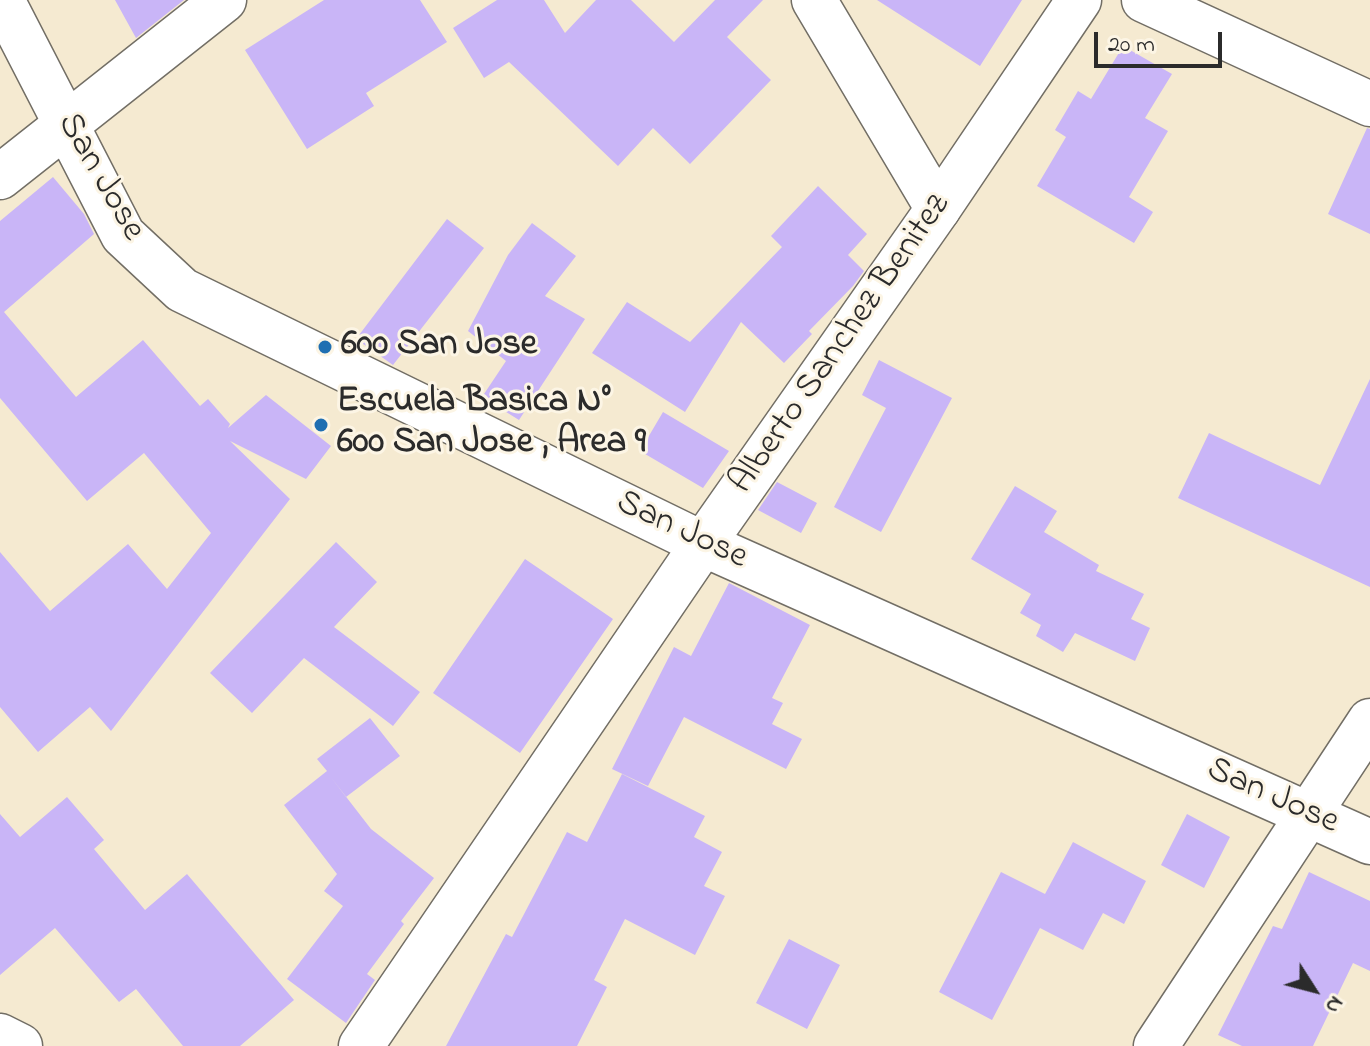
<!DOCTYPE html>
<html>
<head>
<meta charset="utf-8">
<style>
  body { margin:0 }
  #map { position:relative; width:1370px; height:1046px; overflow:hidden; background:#f5ead1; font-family:"Indie Flower",sans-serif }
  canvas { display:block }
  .north { position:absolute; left:1274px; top:950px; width:80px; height:80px; -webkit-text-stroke:6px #fcf5e5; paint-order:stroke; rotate:126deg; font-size:22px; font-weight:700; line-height:32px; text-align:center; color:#2b2b2b }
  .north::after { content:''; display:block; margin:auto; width:28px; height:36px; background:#2b2b2b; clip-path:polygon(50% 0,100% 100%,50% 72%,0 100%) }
  .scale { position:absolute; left:1094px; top:32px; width:128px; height:36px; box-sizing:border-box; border:4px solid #2b2b2b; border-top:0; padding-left:10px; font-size:24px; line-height:28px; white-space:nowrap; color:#2b2b2b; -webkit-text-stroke:6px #fcf5e5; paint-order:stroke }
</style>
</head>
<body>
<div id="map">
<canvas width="1370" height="1046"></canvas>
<div class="north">N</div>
<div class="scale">20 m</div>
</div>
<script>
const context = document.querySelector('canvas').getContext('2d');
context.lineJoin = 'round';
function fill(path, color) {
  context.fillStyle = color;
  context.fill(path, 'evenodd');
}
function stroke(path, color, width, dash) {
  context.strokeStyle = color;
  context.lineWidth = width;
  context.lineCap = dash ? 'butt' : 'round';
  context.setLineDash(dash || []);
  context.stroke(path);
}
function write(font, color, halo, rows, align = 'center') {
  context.font = font + ' "Indie Flower",sans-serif';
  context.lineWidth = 6;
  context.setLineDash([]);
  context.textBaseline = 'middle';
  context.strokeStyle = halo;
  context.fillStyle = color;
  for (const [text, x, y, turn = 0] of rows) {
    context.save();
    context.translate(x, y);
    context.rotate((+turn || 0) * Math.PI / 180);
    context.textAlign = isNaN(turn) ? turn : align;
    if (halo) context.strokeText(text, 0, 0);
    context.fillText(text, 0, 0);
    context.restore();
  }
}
const building = new Path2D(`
  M 115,0 L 184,0 L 136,38 Z
  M 324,0 L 420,0 L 447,42 L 366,93 L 374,106 L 307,149 L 245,50 Z
  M 497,0 L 544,0 L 565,33 L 596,0 L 631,0 L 674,42 L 715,0 L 763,0 L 727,37 L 771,80 L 690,164 L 653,128 L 618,166 L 509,62 L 484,78 L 453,28 Z
  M 877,0 L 1022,0 L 980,66 Z
  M 1123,46 L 1172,74 L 1145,118 L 1168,131 L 1129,197 L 1153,212 L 1134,243 L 1037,186 L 1066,137 L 1055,130 L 1078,91 L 1091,99 Z
  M 1367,128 L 1370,129 L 1370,234 L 1328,214 Z
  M 53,177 L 84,214 L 94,234 L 4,312 L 76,397 L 143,340 L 200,406 L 208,399 L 230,424 L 228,428 L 266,395 L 331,446 L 306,479 L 230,441 L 290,499 L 111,731 L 90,707 L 38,752 L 0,707 L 0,552 L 50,611 L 128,544 L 167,589 L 211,533 L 144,453 L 87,501 L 0,398 L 0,221 Z
  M 818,186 L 867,234 L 848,255 L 864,271 L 853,286 L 809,331 L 812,334 L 784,363 L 741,322 L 685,412 L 592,353 L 627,302 L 690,342 L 782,247 L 771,236 Z
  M 447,219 L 484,248 L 393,365 L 356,339 Z
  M 532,223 L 576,256 L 545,296 L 585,319 L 519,420 L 482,397 L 506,361 L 468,331 L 508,255 Z
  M 879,360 L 952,398 L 881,532 L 834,507 L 886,408 L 862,395 Z
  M 1370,379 L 1370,587 L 1178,498 L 1209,433 L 1320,485 Z
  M 663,412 L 729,451 L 703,488 L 640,451 Z
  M 777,482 L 817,503 L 801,533 L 758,510 Z
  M 1015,486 L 1057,511 L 1044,532 L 1099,565 L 1096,571 L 1144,594 L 1131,619 L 1150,628 L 1135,661 L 1075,633 L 1063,652 L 1036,636 L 1041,625 L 1020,613 L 1031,594 L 971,559 Z
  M 336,542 L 377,582 L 334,627 L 420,692 L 393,726 L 304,658 L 252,713 L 210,673 Z
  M 525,559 L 613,619 L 520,753 L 433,693 Z
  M 729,583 L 810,625 L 772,698 L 783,703 L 772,724 L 802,739 L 786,769 L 684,717 L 648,786 L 612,769 L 674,647 L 691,656 Z
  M 370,718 L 400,756 L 346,797 L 330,776 L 371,829 L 434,878 L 401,921 L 404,924 L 367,974 L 375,980 L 346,1023 L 287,979 L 343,906 L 324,891 L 337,874 L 284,805 L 327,771 L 317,759 Z
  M 622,774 L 705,816 L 694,837 L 722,852 L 704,886 L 725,896 L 695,955 L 625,919 L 594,980 L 607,987 L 577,1046 L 446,1046 L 506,934 L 512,937 L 567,832 L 587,842 Z
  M 67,797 L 104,840 L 94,849 L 145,910 L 187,874 L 294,1000 L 240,1046 L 183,1046 L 136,989 L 119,1002 L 55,928 L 0,975 L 0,814 L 20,837 Z
  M 1187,814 L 1230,837 L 1204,888 L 1161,865 Z
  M 1073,842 L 1146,881 L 1124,924 L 1103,913 L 1083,950 L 1040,928 L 992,1020 L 939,992 L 1001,872 L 1045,894 Z
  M 1309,872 L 1370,901 L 1370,971 L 1353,963 L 1313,1046 L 1242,1046 L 1218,1035 L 1273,926 L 1282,929 Z
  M 789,939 L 840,965 L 807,1029 L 756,1003 Z`);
const minor = new Path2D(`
  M 814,0 L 938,209
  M 1144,0 L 1370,104
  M 0,1036 L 20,1046
  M 1156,1046 L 1370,721`);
const tertiary = new Path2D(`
  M 2,0 L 123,235 L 182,290 L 703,544 L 1370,842
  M 0,177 L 224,0
  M 361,1046 L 703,544 L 938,209 L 1079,0`);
const markers = [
  [325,347,8,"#1f6fb2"],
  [321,425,8,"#1f6fb2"]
];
const streetNames = [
  ["San Jose",99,178,60],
  ["Alberto Sanchez Benitez",842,345,-55],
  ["San Jose",681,532,25],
  ["San Jose",1272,798,24]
];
const poiNames = [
  ["600 San Jose",341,347],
  ["Escuela Basica N°",337,404],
  ["600 San Jose , Area 9",337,445]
];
fill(building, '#c9b5f7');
stroke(minor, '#726e65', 47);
stroke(tertiary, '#726e65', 47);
stroke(minor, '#fff', 44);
stroke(tertiary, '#fff', 44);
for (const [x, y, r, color] of markers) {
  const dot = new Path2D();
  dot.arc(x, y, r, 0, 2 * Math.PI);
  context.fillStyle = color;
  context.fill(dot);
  stroke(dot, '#fcf5e5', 3);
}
write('36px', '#2b2b2b', '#fcf5e5', streetNames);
write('bold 36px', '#2b2b2b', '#fcf5e5', poiNames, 'left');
</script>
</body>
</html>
